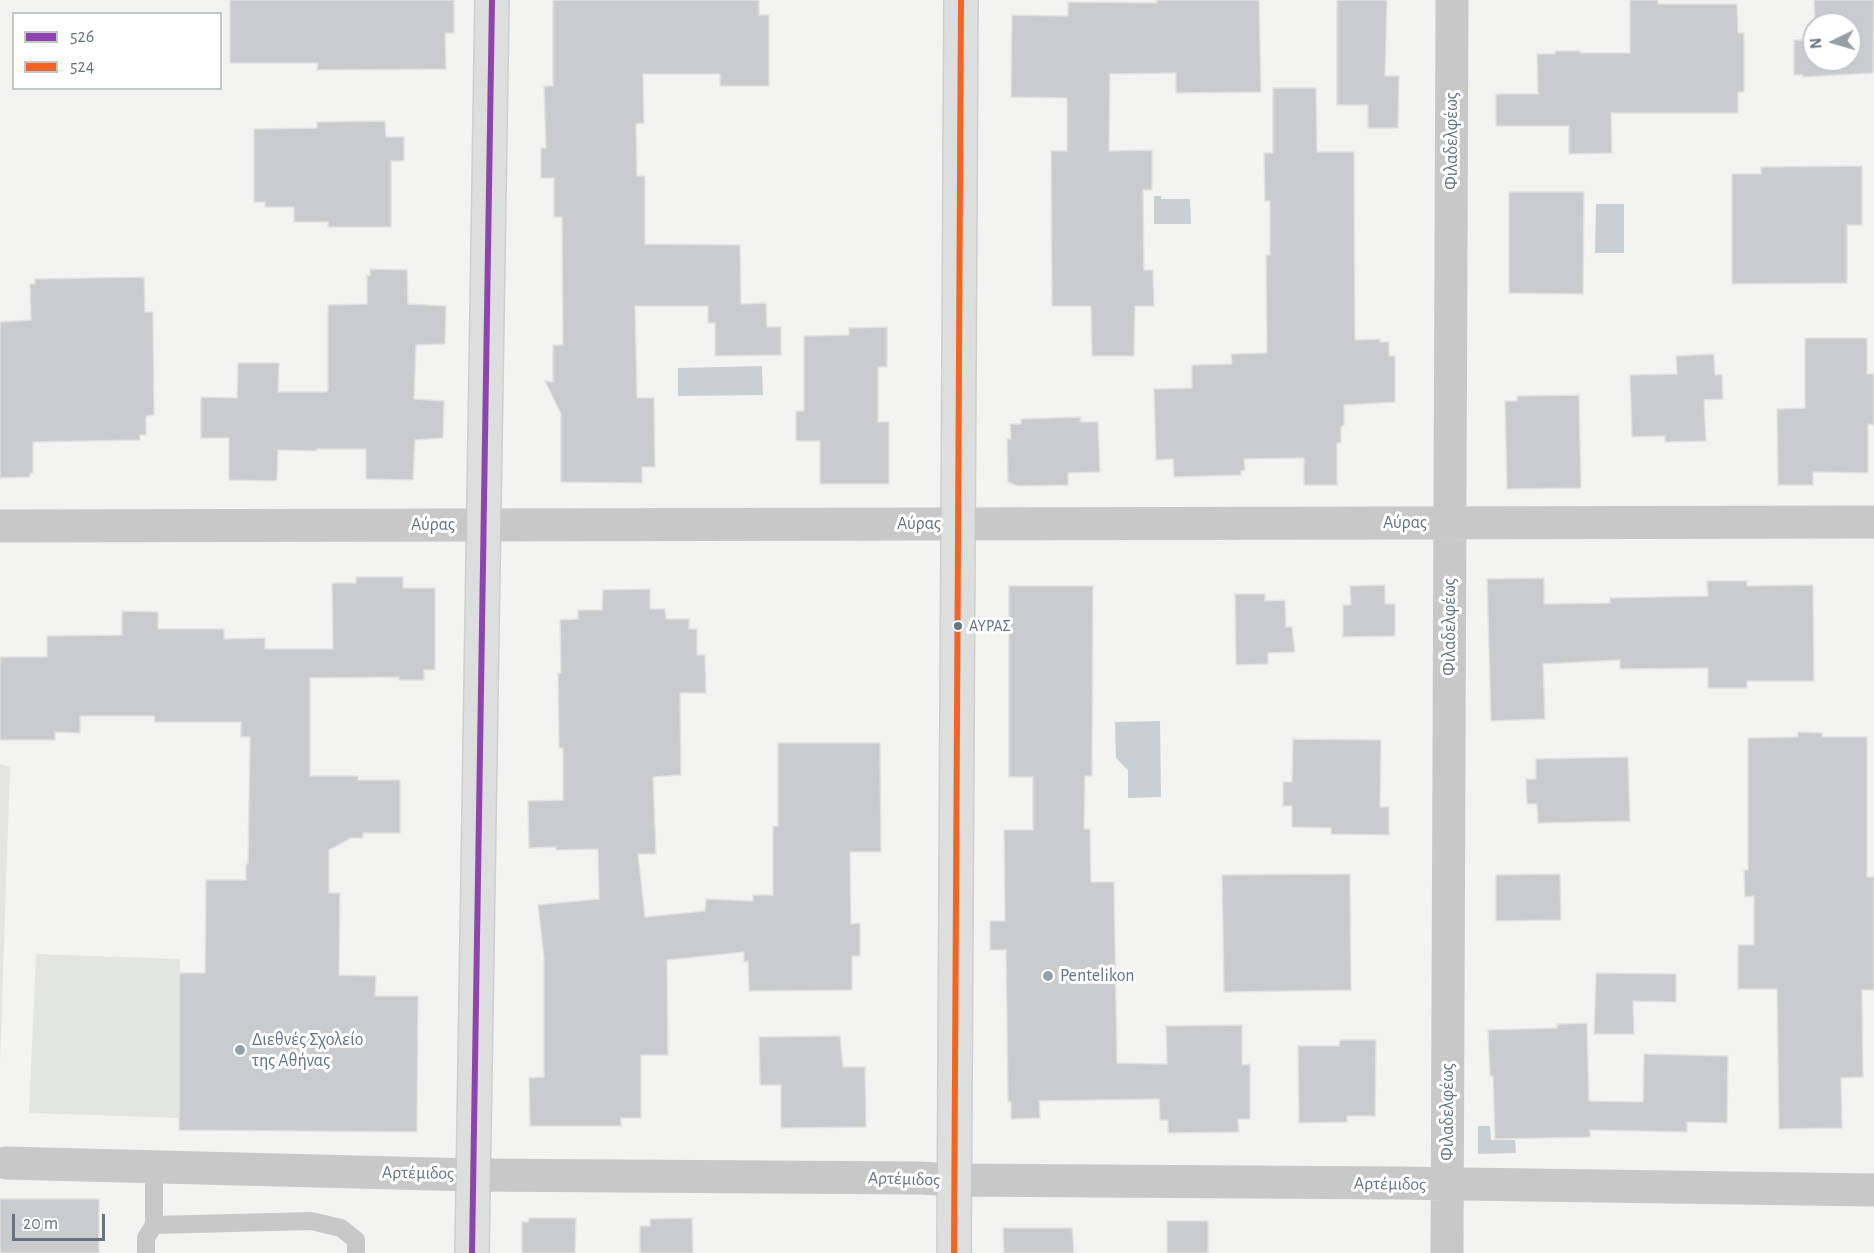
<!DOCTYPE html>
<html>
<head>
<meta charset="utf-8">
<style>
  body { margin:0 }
  #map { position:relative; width:1874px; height:1253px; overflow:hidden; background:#f3f3f2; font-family:"Alegreya Sans",sans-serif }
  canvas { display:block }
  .legend { position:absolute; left:12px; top:12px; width:210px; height:78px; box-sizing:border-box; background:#fff; border:2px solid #c2c7cb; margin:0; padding:8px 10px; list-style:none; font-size:18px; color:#67737e }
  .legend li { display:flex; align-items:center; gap:12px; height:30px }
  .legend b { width:30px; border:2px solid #c2c7cb }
  .north { position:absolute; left:1802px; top:12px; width:60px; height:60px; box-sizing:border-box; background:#fff; border:2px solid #c2c7cb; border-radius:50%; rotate:265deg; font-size:16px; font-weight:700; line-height:24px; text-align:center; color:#67737e }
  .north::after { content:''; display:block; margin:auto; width:21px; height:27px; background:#98a0a7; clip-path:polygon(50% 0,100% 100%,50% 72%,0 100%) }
  .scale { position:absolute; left:12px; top:1214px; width:93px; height:27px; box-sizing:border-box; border:3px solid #67737e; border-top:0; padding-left:8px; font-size:18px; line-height:21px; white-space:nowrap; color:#67737e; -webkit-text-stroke:4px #fff; paint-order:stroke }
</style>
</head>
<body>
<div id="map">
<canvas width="1874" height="1253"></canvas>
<ul class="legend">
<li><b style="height:8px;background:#8e44ad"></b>526</li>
<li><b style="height:8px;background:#f26522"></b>524</li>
</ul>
<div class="north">N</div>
<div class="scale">20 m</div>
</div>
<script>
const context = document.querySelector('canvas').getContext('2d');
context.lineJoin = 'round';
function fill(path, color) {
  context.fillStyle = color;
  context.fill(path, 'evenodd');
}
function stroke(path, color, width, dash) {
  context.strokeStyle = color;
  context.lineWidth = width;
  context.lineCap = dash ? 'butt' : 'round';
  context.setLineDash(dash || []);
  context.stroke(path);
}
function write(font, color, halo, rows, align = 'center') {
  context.font = font + ' "Alegreya Sans",sans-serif';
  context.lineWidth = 6;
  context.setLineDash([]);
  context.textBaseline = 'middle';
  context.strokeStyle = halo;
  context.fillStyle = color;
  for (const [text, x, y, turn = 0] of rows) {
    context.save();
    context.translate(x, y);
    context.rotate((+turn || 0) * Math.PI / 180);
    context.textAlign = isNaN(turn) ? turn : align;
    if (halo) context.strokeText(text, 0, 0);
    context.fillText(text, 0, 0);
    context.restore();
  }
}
const green = new Path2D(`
  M 0,764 L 10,767 L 0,1064 Z
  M 36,954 L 180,959 L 179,1118 L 29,1113 Z`);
const water = new Path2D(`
  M 1154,196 L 1161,196 L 1161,199 L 1190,199 L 1191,224 L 1154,224 Z
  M 1596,204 L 1624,204 L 1624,253 L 1595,253 Z
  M 762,366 L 763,395 L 678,396 L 678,368 Z
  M 1160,721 L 1161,797 L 1128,798 L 1128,770 L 1116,758 L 1115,722 Z
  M 1478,1126 L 1490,1126 L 1491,1140 L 1515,1140 L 1516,1153 L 1478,1154 Z`);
const building = new Path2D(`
  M 230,0 L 454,0 L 454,33 L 445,33 L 446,69 L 317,70 L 318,63 L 230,63 Z
  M 553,0 L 759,0 L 759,15 L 769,15 L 769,86 L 720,86 L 720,74 L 643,74 L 644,123 L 636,124 L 637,176 L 645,176 L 645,244 L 740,245 L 741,304 L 766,303 L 767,327 L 781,327 L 781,355 L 715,356 L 715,323 L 708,323 L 708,306 L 635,306 L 637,398 L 654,398 L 655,467 L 642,467 L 642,483 L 561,482 L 561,414 L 545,381 L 553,382 L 553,345 L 563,345 L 562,217 L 554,217 L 554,178 L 541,178 L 541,148 L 546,148 L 544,86 L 553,86 Z
  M 1157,0 L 1259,0 L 1261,92 L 1176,93 L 1176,73 L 1110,74 L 1109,151 L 1152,150 L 1152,190 L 1143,190 L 1144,270 L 1153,270 L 1154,306 L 1135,306 L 1134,356 L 1092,356 L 1091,306 L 1052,306 L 1051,151 L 1067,151 L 1067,98 L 1011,97 L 1012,15 L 1068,16 L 1068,2 L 1157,3 Z
  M 1337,0 L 1387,0 L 1385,76 L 1399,76 L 1398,128 L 1368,128 L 1368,105 L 1337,105 Z
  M 1630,0 L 1658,0 L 1658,4 L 1737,4 L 1738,33 L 1744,33 L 1744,92 L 1738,92 L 1738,113 L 1611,113 L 1612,153 L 1569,154 L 1569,126 L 1496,126 L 1496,94 L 1538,94 L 1537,54 L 1555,54 L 1555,51 L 1580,51 L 1580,53 L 1630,53 Z
  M 1814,0 L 1874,0 L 1873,73 L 1803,77 L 1803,75 L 1794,75 L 1794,40 L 1808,40 L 1807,25 L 1814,25 L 1814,60 L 1850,60 L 1850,24 L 1815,24 Z
  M 1273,88 L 1316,88 L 1317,152 L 1354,152 L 1355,340 L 1380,339 L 1380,342 L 1389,342 L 1389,356 L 1395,356 L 1395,402 L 1344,405 L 1344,425 L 1341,427 L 1341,443 L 1337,443 L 1337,485 L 1304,485 L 1304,458 L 1244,459 L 1245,470 L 1241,471 L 1241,475 L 1174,477 L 1173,459 L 1156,460 L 1154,389 L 1192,388 L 1192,365 L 1232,364 L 1231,354 L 1267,353 L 1266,255 L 1270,255 L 1270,201 L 1265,201 L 1264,153 L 1273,153 Z
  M 385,121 L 386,137 L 404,137 L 404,161 L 391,161 L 391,227 L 328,227 L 328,222 L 294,222 L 294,207 L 265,207 L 265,202 L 254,202 L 254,129 L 317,128 L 317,122 Z
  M 1862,166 L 1862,225 L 1847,225 L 1847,283 L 1732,284 L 1732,174 L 1761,174 L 1761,167 Z
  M 1509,192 L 1584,192 L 1583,294 L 1509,293 Z
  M 370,269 L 407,270 L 408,304 L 446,306 L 445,344 L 416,345 L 414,399 L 444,401 L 443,438 L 415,440 L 413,480 L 366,479 L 366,449 L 317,449 L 317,451 L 278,450 L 277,480 L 274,481 L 229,480 L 229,438 L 201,438 L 201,397 L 237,398 L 238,363 L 279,363 L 278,392 L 326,392 L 328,390 L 328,305 L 367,304 L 367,275 L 370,276 Z
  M 144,277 L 145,312 L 153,312 L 154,415 L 146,416 L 146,435 L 140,435 L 140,440 L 33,442 L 33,473 L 30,473 L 30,477 L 0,478 L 0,322 L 31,320 L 30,284 L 35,284 L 35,279 Z
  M 887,327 L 887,367 L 878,367 L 878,422 L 889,422 L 889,484 L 820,484 L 820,441 L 796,441 L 796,411 L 804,411 L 804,336 L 849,335 L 849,328 Z
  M 1805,338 L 1867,338 L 1867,374 L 1874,374 L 1874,425 L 1868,424 L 1868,473 L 1813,472 L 1813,485 L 1778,485 L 1777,409 L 1805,408 Z
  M 1714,354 L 1715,375 L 1722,374 L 1723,399 L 1704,400 L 1706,441 L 1665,442 L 1665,436 L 1632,437 L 1630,375 L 1677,374 L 1676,356 Z
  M 1579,395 L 1581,488 L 1507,489 L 1505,401 L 1517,401 L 1517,396 Z
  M 1081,417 L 1080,422 L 1098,422 L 1100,472 L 1068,473 L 1068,485 L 1018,486 L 1008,482 L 1007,439 L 1011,439 L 1010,424 L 1021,424 L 1021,419 Z
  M 356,577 L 403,577 L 403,588 L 435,588 L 435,670 L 424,670 L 424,680 L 399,680 L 399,677 L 310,678 L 310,776 L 358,776 L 358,780 L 400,780 L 400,833 L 363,833 L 363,838 L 351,838 L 329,850 L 329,893 L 340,893 L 339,975 L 376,976 L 375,996 L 418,996 L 417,1132 L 179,1130 L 179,973 L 205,973 L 206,880 L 246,880 L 246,864 L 248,864 L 250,737 L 241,737 L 241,722 L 155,722 L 154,716 L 80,716 L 80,733 L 55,732 L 55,740 L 0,740 L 0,657 L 47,657 L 47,636 L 122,635 L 122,611 L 158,612 L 158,629 L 224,629 L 224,639 L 265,638 L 265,649 L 333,649 L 332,583 L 356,583 Z
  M 1544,578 L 1544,604 L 1610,603 L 1610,598 L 1708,596 L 1707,581 L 1747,581 L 1747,586 L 1813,585 L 1814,681 L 1747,681 L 1747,688 L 1708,688 L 1708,668 L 1620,669 L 1620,660 L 1543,664 L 1545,719 L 1491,721 L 1487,579 Z
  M 1385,585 L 1385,604 L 1395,604 L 1395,636 L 1343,637 L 1343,605 L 1351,605 L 1350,586 Z
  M 1009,586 L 1093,586 L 1092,776 L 1085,776 L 1084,829 L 1090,829 L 1091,882 L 1114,882 L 1117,1063 L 1167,1064 L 1166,1026 L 1242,1025 L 1242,1065 L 1250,1064 L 1250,1119 L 1238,1119 L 1239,1132 L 1168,1133 L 1168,1120 L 1160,1120 L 1159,1099 L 1039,1101 L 1040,1118 L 1011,1119 L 1011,1102 L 1008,1102 L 1006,950 L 990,950 L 990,921 L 1005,921 L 1004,830 L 1033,830 L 1033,777 L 1009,777 Z
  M 650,589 L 650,609 L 665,609 L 666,619 L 689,619 L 689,629 L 697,629 L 697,655 L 705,655 L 706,693 L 680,693 L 681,775 L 653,777 L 656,854 L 638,854 L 645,917 L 705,911 L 706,899 L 753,901 L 753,895 L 773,895 L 773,826 L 778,826 L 778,743 L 880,743 L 881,852 L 850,852 L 851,924 L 860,923 L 860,956 L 852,956 L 852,990 L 749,991 L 748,961 L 744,962 L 744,952 L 667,960 L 668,1055 L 641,1055 L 641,1118 L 621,1118 L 621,1126 L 530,1126 L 529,1078 L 544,1077 L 544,958 L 538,905 L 599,899 L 598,849 L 556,850 L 556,847 L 529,848 L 528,801 L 563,800 L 563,748 L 559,748 L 558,673 L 561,673 L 560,620 L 578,619 L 578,610 L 602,610 L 603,590 Z
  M 1235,594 L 1265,594 L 1265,601 L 1285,600 L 1286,627 L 1292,627 L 1295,652 L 1268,653 L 1268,664 L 1236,665 Z
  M 1798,732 L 1822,733 L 1822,737 L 1867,737 L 1867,877 L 1874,877 L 1874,990 L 1862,990 L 1863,1077 L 1841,1078 L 1842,1128 L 1779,1129 L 1777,989 L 1738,989 L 1738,945 L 1754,945 L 1754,896 L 1745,897 L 1744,870 L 1748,870 L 1748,738 L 1798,737 Z
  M 1293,739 L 1381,740 L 1380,807 L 1389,807 L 1389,835 L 1331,834 L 1331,828 L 1292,827 L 1292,806 L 1283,806 L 1283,782 L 1292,782 Z
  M 1628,757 L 1630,821 L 1538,823 L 1537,804 L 1527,804 L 1526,779 L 1536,779 L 1536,759 Z
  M 1350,874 L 1351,990 L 1224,992 L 1222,875 Z
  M 1560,874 L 1561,920 L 1496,921 L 1496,875 Z
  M 1596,973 L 1676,974 L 1676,1002 L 1633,1001 L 1634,1034 L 1594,1034 Z
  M 1587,1023 L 1589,1101 L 1643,1102 L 1644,1054 L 1728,1056 L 1727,1123 L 1687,1122 L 1687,1132 L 1590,1130 L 1590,1137 L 1495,1139 L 1493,1076 L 1490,1076 L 1488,1030 L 1557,1028 L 1557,1024 Z
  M 840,1036 L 843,1067 L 865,1067 L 866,1127 L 781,1128 L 781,1085 L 760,1085 L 759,1037 Z
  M 1340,1040 L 1376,1040 L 1375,1116 L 1347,1116 L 1347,1122 L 1299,1123 L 1298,1046 L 1339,1046 Z
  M 0,1199 L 99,1199 L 99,1253 L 0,1253 Z
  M 529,1218 L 576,1218 L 575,1253 L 522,1253 L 522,1222 L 528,1222 Z
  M 692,1218 L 693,1253 L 640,1253 L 640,1226 L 650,1226 L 650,1219 Z
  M 1167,1221 L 1208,1221 L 1208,1253 L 1167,1253 Z
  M 1003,1228 L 1072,1228 L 1074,1253 L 1004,1253 Z`);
const lane = new Path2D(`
  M 154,1225 L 154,1168
  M 146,1253 L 146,1238 L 154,1225 L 311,1221 L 341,1228 L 356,1240 L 356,1253`);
const street = new Path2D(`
  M 0,526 L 1874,522
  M 6,1163 L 474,1175 L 919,1178 L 954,1180 L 1396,1183 L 1874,1190
  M 1447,1253 L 1452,0`);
const secondary = new Path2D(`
  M 472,1253 L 492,0
  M 954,1253 L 961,0`);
const bus1 = new Path2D(`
  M 472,1253 L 492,0`);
const bus2 = new Path2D(`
  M 954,1253 L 961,0`);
const markers = [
  [958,626,5,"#67737e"],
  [1048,976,6,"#98a0a7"],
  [240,1050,6,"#98a0a7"]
];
const busNames = [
  ["ΑΥΡΑΣ",969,626]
];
const streetNames = [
  ["Φιλαδελφέως",1452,141,-90],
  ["Αύρας",1405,523],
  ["Αύρας",919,524],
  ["Αύρας",433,525],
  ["Φιλαδελφέως",1450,627,-90],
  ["Φιλαδελφέως",1448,1112,-90],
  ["Αρτέμιδος",418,1173,1],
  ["Αρτέμιδος",904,1179,2],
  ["Αρτέμιδος",1390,1184,1]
];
const poiNames = [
  ["Pentelikon",1060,976],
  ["Διεθνές Σχολείο",252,1040],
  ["της Αθήνας",252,1061]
];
fill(green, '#e2e5e0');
fill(water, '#c9cfd2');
fill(building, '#cacbcc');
stroke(building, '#e2e2e2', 1.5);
stroke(secondary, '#cfcfd0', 36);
stroke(lane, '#c8c8c9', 18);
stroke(street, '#c8c8c9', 33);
stroke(secondary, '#dddede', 33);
stroke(bus1, '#8e44ad', 6);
stroke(bus2, '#f26522', 6);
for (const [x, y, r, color] of markers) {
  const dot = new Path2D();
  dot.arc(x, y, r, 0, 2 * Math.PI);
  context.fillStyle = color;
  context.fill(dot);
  stroke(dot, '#fff', 2);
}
write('16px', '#67737e', '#fff', busNames, 'left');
write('18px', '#67737e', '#fff', streetNames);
write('18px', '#67737e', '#fff', poiNames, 'left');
</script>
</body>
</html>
